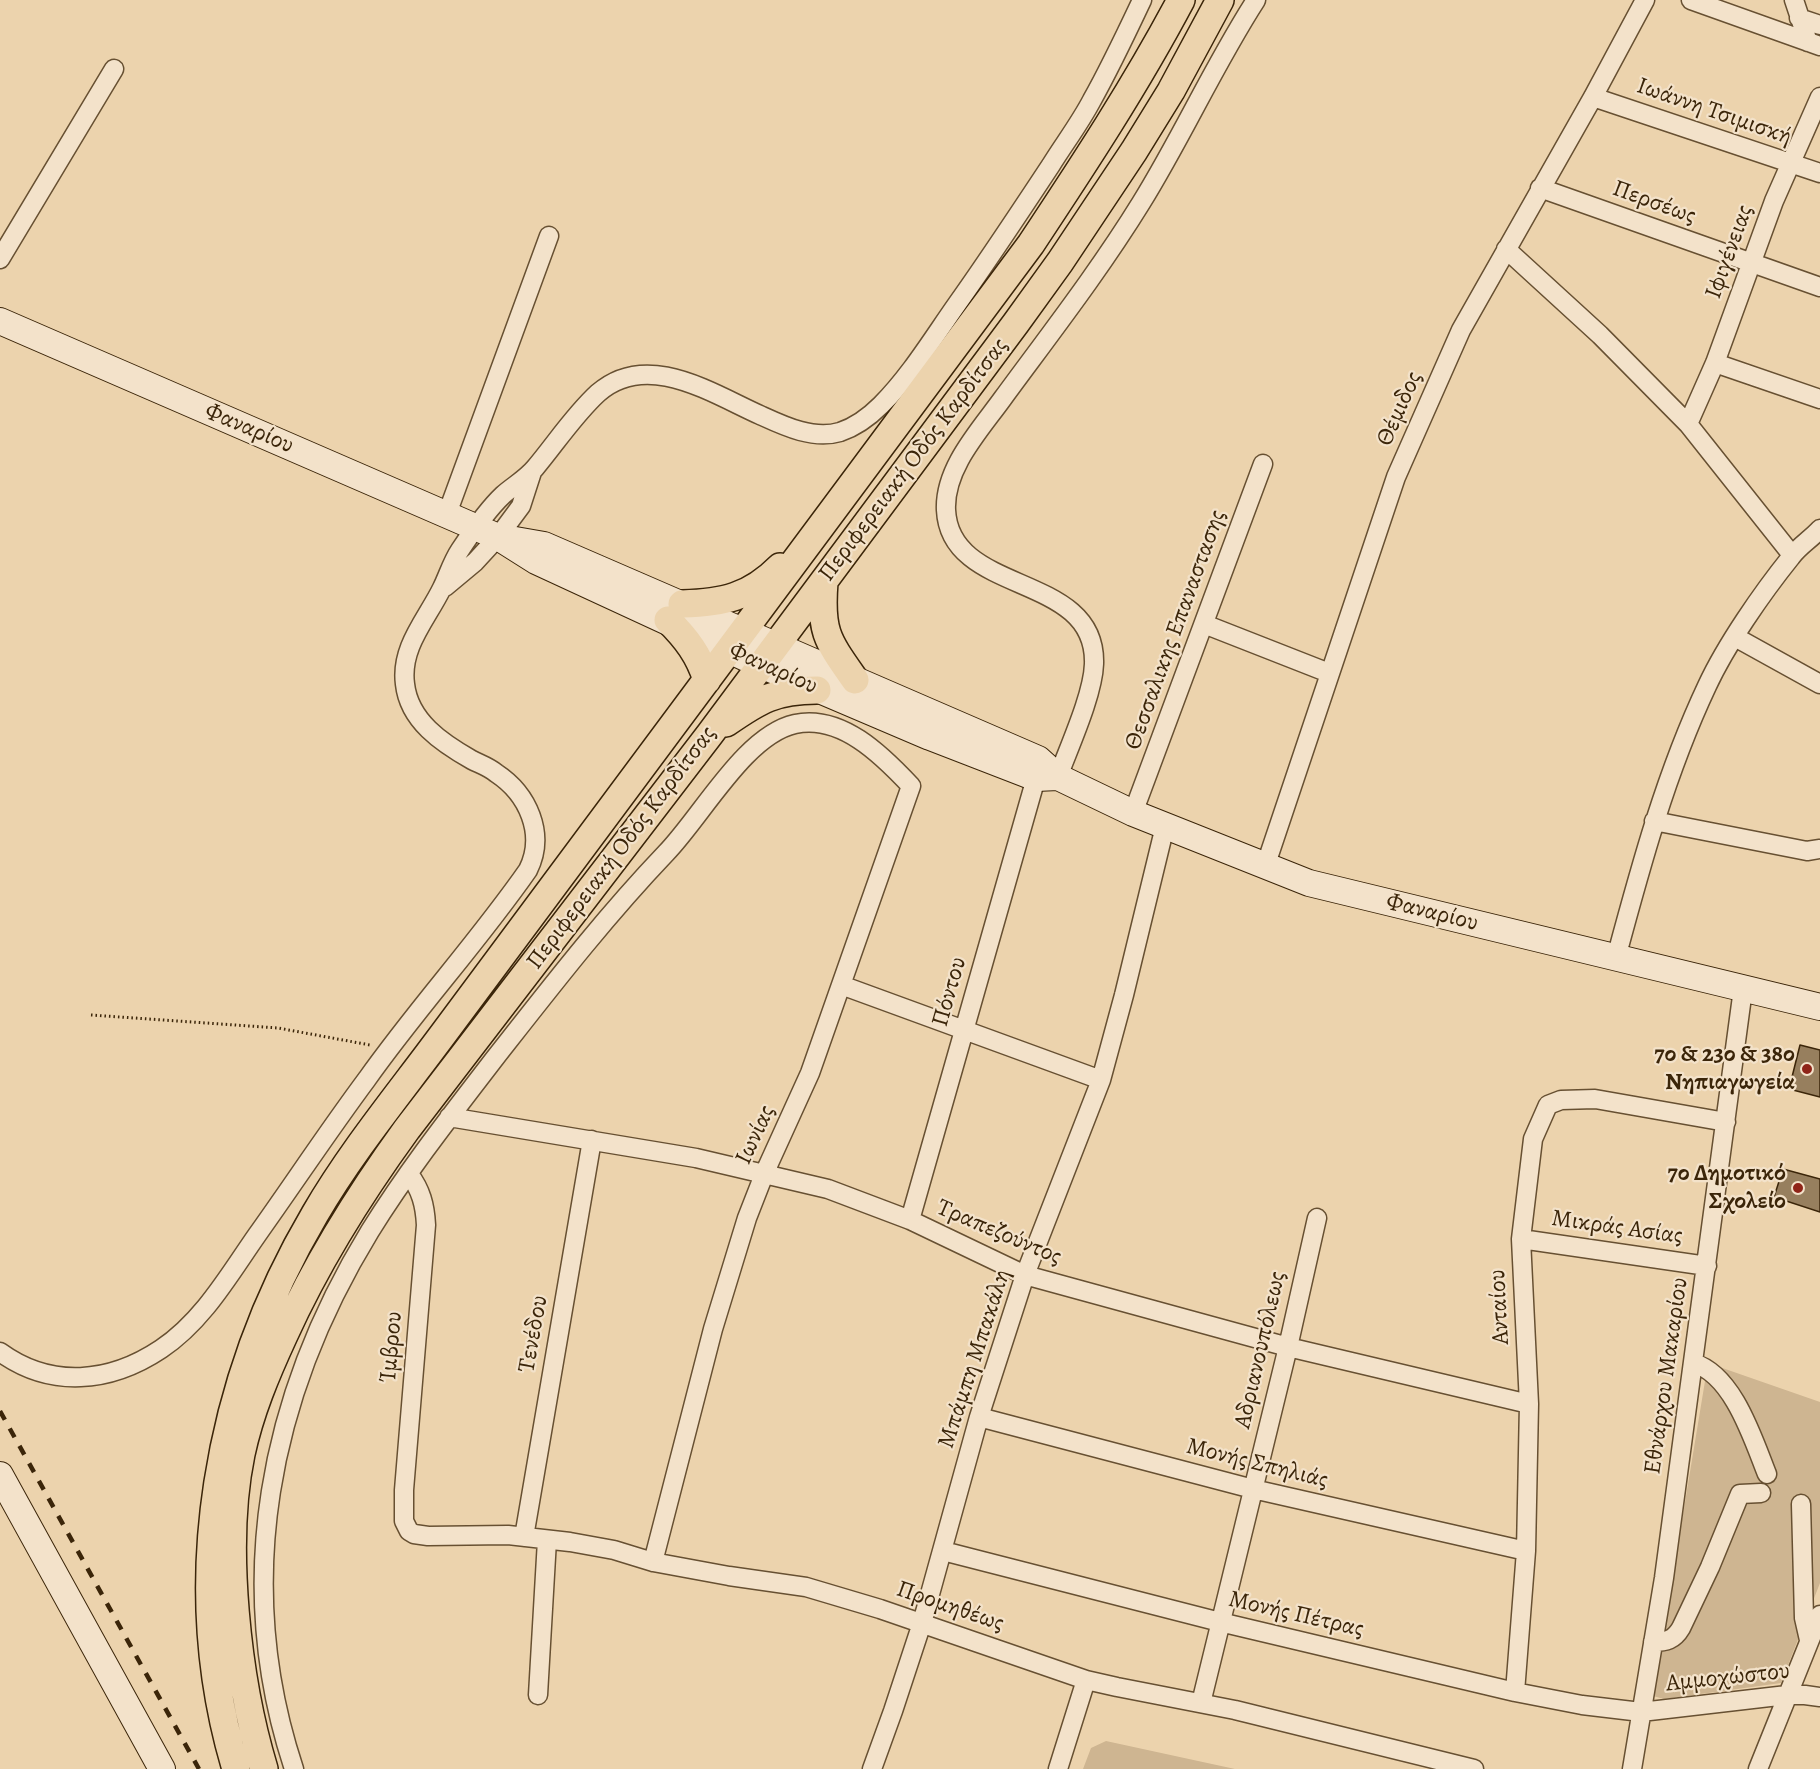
<!DOCTYPE html>
<html>
<head>
<meta charset="utf-8">
<style>
  body { margin:0 }
  canvas { display:block; background:#ecd3ad }
</style>
</head>
<body>
<canvas width="1820" height="1769"></canvas>
<script>
const context = document.querySelector('canvas').getContext('2d');
context.lineJoin = 'round';
function fill(path, color) {
  context.fillStyle = color;
  context.fill(path, 'evenodd');
}
function stroke(path, color, width, dash) {
  context.strokeStyle = color;
  context.lineWidth = width;
  context.lineCap = dash ? 'butt' : 'round';
  context.setLineDash(dash || []);
  context.stroke(path);
}
function write(font, color, halo, rows, align = 'center') {
  context.font = font + ' Alegreya,serif';
  context.lineWidth = 4.5;
  context.setLineDash([]);
  context.textBaseline = 'middle';
  context.strokeStyle = halo;
  context.fillStyle = color;
  for (const [text, x, y, turn = 0] of rows) {
    context.save();
    context.translate(x, y);
    context.rotate((+turn || 0) * Math.PI / 180);
    context.textAlign = isNaN(turn) ? turn : align;
    if (halo) context.strokeText(text, 0, 0);
    context.fillText(text, 0, 0);
    context.restore();
  }
}
const green = new Path2D(`
  M 1708,1363 L 1820,1402 L 1820,1583 L 1781,1683 L 1664,1699 L 1653,1696 Z
  M 1106,1741 L 1235,1769 L 1083,1769 L 1091,1748 Z`);
const building = new Path2D(`
  M 1800,1045 L 1820,1050 L 1820,1097 L 1789,1089 Z
  M 1783,1169 L 1820,1179 L 1820,1212 L 1774,1197 Z`);
const path = new Path2D(`
  M 91,1015 L 278,1028 L 370,1045`);
const street = new Path2D(`
  M 1691,0 L 1820,46
  M 1794,0 L 1808,42
  M 1799,18 L 1820,25
  M 1593,97 L 1820,173
  M 1540,188 L 1820,287
  M 1506,249 L 1600,335 L 1688,424 L 1792,555
  M 0,259 L 114,69
  M 1715,363 L 1820,399
  M 1688,424 L 1715,363 L 1774,201 L 1820,97
  M 447,514 L 549,236
  M 445,587 L 475,562 L 498,537 L 521,506 L 532,472
  M 1204,624 L 1329,673
  M 1735,637 L 1820,684
  M 1058,777 C 1069,747 1093,695 1094,664 C 1097,571 950,597 946,510 C 944,468 980,430 1003,398 C 1050,334 1099,271 1141,203 C 1182,137 1214,65 1256,0
  M 1133,813 L 1263,464
  M 1654,821 L 1807,851 L 1820,849
  M 1265,867 L 1396,477 L 1461,330 L 1593,97 L 1645,0
  M 1616,958 C 1641,865 1666,773 1707,686 C 1726,645 1762,593 1791,557 C 1799,546 1811,539 1820,529
  M 841,985 L 1101,1080
  M 449,1117 L 696,1158 L 828,1189 L 910,1220 L 1025,1275 L 1288,1347 L 1529,1404
  M 409,1174 C 421,1190 425,1205 426,1225 L 404,1490 L 404,1521 L 409,1531 L 414,1534 L 428,1536 L 508,1535 L 570,1542 L 614,1550 L 653,1562 L 729,1576 L 806,1587 L 880,1609 L 1086,1680 L 1117,1687 L 1235,1710 L 1474,1769
  M 910,1220 L 1036,778
  M 1521,1239 L 1707,1266
  M 0,1352 C 51,1389 110,1383 161,1349 C 203,1321 229,1275 257,1235 C 294,1183 329,1130 367,1079 C 418,1007 478,942 528,870 C 546,834 528,794 496,773 C 489,767 480,764 472,760 C 442,743 409,721 405,684 C 400,647 427,619 442,588 C 448,576 452,562 460,550 C 472,532 487,510 503,495 C 513,486 526,479 535,468 C 556,443 574,415 598,393 C 647,350 711,393 760,415 C 784,426 813,440 840,432 C 855,427 870,416 881,405 C 910,376 933,338 957,304 C 989,259 1020,212 1051,165 C 1064,144 1080,123 1092,100 C 1110,68 1126,34 1142,0
  M 1693,1363 C 1733,1374 1753,1439 1767,1474
  M 979,1417 L 1253,1489 L 1526,1551
  M 1801,1504 L 1804,1618 L 1809,1640
  M 524,1537 L 592,1140
  M 943,1551 L 1220,1622 L 1515,1692 L 1582,1705 L 1641,1712 L 1787,1695 L 1805,1695 L 1820,1697
  M 1653,1642 C 1666,1642 1674,1640 1681,1628 L 1710,1567 L 1740,1494 L 1761,1493
  M 1515,1692 L 1526,1551 L 1529,1404 L 1521,1239 L 1533,1139 L 1548,1105 L 1561,1100 L 1595,1099 L 1726,1122
  M 538,1695 L 547,1540
  M 1201,1703 L 1288,1347 L 1317,1218
  M 294,1769 C 232,1582 269,1396 370,1231 C 408,1170 452,1114 495,1058 C 550,988 604,918 666,853 C 702,816 745,735 795,724 C 841,714 882,755 911,786 L 810,1073 L 765,1172 L 747,1218 L 713,1329 L 653,1562
  M 872,1769 L 893,1711 L 922,1623 L 979,1417 L 1025,1275 L 1101,1080 L 1124,995 L 1165,826
  M 1058,1769 L 1086,1680
  M 1632,1769 L 1664,1578 L 1743,989
  M 1758,1769 L 1820,1615`);
const secondary = new Path2D(`
  M 0,321 L 498,537 L 536,561 L 761,665 L 930,737 L 1036,778 L 1058,777
  M 498,537 L 544,545 L 1038,759 L 1058,777 L 1133,813 L 1309,883 L 1820,1007
  M 0,1475 L 162,1769`);
const primary = new Path2D(`
  M 824,582 C 820,632 827,640 855,680
  M 682,604 C 723,603 750,597 780,567
  M 668,620 C 687,639 699,655 707,680
  M 726,723 C 759,700 775,690 817,690
  M 236,1769 C 180,1582 217,1380 315,1214 C 351,1152 398,1095 441,1037 L 1031,244 C 1084,164 1136,85 1181,0
  M 264,1769 C 237,1680 222,1545 241,1454 C 250,1412 266,1374 284,1335 C 318,1260 359,1195 407,1129 L 710,734 L 1016,323 L 1060,262 L 1134,151 L 1171,91 L 1220,0`);
const rail = new Path2D(`
  M 0,1411 L 199,1769`);
const markers = [
  [1807,1069,6,"#8f2418"],
  [1798,1188,6,"#8f2418"]
];
const streetNames = [
  ["Ιωάννη Τσιμισκή",1714,112,19],
  ["Περσέως",1654,203,20],
  ["Ιφιγένειας",1730,252,-70],
  ["Θέμιδος",1400,409,-66],
  ["Φαναρίου",249,429,23],
  ["Περιφερειακή Οδός Καρδίτσας",914,460,-53],
  ["Θεσσαλικης Επαναστασης",1176,630,-70],
  ["Φαναρίου",773,669,24],
  ["Περιφερειακή Οδός Καρδίτσας",622,848,-53],
  ["Φαναρίου",1432,913,14],
  ["Πόντου",950,992,-74],
  ["Ιωνίας",756,1135,-65],
  ["Μικράς Ασίας",1617,1228,8],
  ["Τραπεζούντος",999,1233,23],
  ["Ανταίου",1500,1307,-93],
  ["Τενέδου",534,1334,-80],
  ["Ίμβρου",392,1347,-85],
  ["Αδριανουπόλεως",1261,1350,-77],
  ["Μπάμπη Μπακάλη",975,1359,-72],
  ["Εθνάρχου Μακαρίου",1667,1376,-82],
  ["Μονής Σπηλιάς",1257,1464,14],
  ["Προμηθέως",950,1607,19],
  ["Μονής Πέτρας",1296,1615,13],
  ["Αμμοχώστου",1728,1678,-6]
];
const poiNames = [
  ["7ο & 23ο & 38ο",1795,1055],
  ["Νηπιαγωγεία",1795,1083],
  ["7ο Δημοτικό",1786,1174],
  ["Σχολείο",1786,1202]
];
fill(green, '#ceb591');
fill(building, '#977f5e');
stroke(building, '#3b2509', 1.5);
stroke(street, '#675032', 21);
stroke(secondary, '#3b2509', 28);
stroke(primary, '#3b2509', 30);
stroke(path, '#3b2509', 3, [1.5, 3]);
stroke(street, '#f3e2ca', 18);
stroke(secondary, '#f3e2ca', 26);
stroke(primary, '#ecd3ad', 27);
stroke(rail, '#3b2509', 4.5, [10, 10]);
for (const [x, y, r, color] of markers) {
  const dot = new Path2D();
  dot.arc(x, y, r, 0, 2 * Math.PI);
  context.fillStyle = color;
  context.fill(dot);
  stroke(dot, '#f3e2ca', 2);
}
write('24px', '#3b2509', '#f3e2ca', streetNames);
write('bold 24px', '#3b2509', '#f3e2ca', poiNames, 'right');
</script>
</body>
</html>
